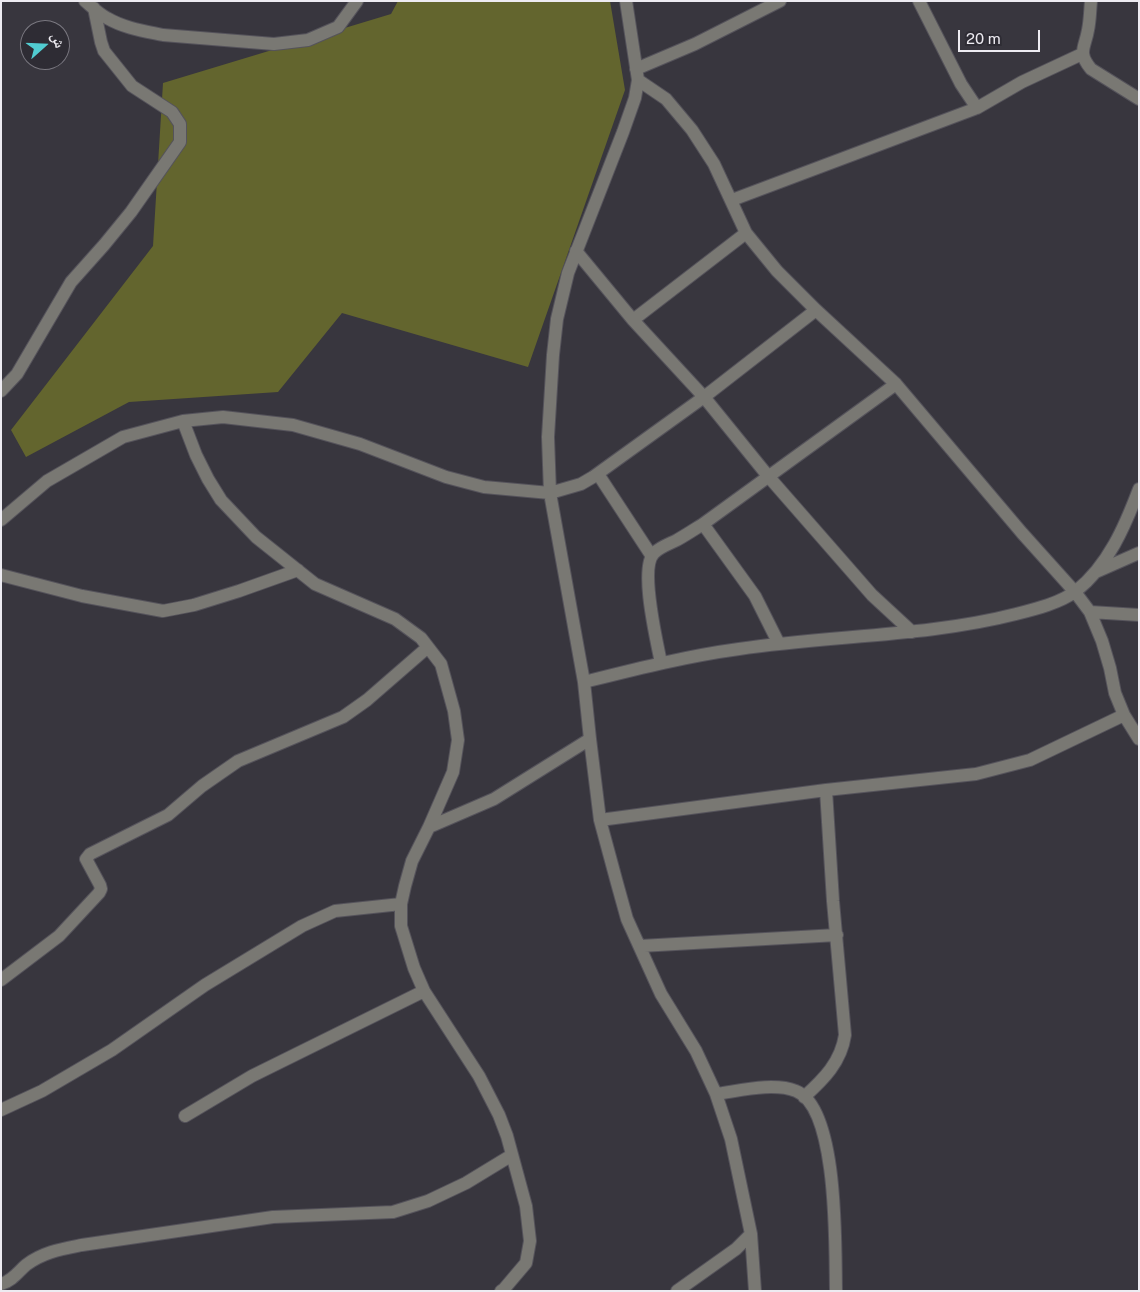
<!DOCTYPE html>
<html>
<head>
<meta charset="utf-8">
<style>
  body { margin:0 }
  #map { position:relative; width:1140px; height:1292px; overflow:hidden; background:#38363e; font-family:"Public Sans","Noto Naskh Arabic",sans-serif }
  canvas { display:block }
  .frame { position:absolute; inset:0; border:2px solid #edebf1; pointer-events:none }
  .north { position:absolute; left:20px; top:20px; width:50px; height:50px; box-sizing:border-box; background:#2e2c34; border:1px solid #7a7880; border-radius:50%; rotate:70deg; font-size:14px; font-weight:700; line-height:20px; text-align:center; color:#edebf1 }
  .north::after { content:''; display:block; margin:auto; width:18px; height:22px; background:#51ccd1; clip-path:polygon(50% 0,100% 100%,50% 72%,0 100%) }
  .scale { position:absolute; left:958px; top:30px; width:82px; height:22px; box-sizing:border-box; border:2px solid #edebf1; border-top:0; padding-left:6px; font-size:15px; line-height:18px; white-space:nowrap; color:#edebf1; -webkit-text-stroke:4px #2e2c34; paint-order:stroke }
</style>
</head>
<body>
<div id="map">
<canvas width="1140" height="1292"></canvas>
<div class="frame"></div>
<div class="north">ش</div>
<div class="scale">20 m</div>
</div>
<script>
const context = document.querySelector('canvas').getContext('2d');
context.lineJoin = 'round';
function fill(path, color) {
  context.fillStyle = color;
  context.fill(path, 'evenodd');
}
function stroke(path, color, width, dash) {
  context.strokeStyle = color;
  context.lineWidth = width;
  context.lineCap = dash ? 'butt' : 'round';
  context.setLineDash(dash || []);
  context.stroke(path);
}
const green = new Path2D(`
  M 398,1 L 610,1 L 625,90 L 528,367 L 342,313 L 278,392 L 129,402 L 26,457 L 11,430 L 153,246 L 163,83 L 391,14 Z`);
const minor = new Path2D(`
  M 85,1 C 92,7 99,14 107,18 C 124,28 144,31 163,35 L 274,44 L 308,40 L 338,27 L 357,1
  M 626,1 L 638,80 L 635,98 L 623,132 L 568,273 L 557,319 L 553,355 L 548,437 L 550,493 L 584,682 L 590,739 L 600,820 L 617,883 L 627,919 L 661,994 L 696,1051 L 716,1094 L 731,1139 L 751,1234 L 755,1291
  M 919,1 L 961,84 L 977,108
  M 1091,1 C 1090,11 1090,21 1088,30 C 1085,48 1077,52 1091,69 L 1139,99
  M 636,69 L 695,44 L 780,1
  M 638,80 L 666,99 L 692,130 L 714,164 L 746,233 L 777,271 L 816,310 L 896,384 L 1022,533 L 1075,592 L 1090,612 L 1102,641 L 1110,668 L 1115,693 L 1124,715 L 1139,739
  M 732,200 L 977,108 L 1022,82 L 1082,54
  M 576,251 L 633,320 L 704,397 L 768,476 L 872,595 L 912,632
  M 633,320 L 746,233
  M 1,391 L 17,374 L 71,282 L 104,245 L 131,212 L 180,142 L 180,124 L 172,112 L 132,86 L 104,51 L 101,42 L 94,8
  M 183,421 L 196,455 L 208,479 L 221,500 L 256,537 L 315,584 L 395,619 L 421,638 L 441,664 L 454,711 L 458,740 L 453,772 L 429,827 L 494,799 L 590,739
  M 598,474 L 651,555
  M 1,520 L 47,481 L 123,437 L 183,421 L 223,417 L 293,425 L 360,444 L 446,477 L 484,487 L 550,493 L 581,484 L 593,477 L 704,397 L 816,310
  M 703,524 L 755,596 L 779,644
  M 1098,571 L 1139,553
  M 1,575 L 82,596 L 163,611 L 194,605 L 239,591 L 298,570
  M 1090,612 L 1139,615
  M 661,663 C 657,642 639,568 654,553 C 660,547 669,544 677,540 C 686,535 695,529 703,524 L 896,384
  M 584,682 C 636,669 687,656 739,649 C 831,635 926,637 1016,614 C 1036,609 1060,603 1076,591 C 1108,566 1125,526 1139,489
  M 600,820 L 826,790 L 976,774 L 1030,760 L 1124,715
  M 429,827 L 412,861 L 405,886 L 401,904 L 401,926 L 414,968 L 424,991 L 479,1076 L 499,1115 L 507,1136 L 526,1206 L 530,1241 L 526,1263 L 504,1289 L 501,1291
  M 640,946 L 837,935
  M 1,980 L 59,936 L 99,893 L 101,889 L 100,885 L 86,859 L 90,854 L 168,815 L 202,786 L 238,761 L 343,717 L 367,700 L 428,647
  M 716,1094 C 739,1091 773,1082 796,1091 C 839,1108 835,1250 836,1291
  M 804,1097 C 824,1079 841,1062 845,1035 L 833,901 L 826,790
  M 1,1110 L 42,1091 L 112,1050 L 205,985 L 302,926 L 335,911 L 401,904
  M 185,1116 L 252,1076 L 424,991
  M 1,1284 C 12,1281 18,1272 26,1265 C 43,1252 62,1249 82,1245 L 273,1217 L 393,1212 L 428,1201 L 466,1183 L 512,1155
  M 677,1291 L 736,1249 L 751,1234`);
fill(green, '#63652e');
stroke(minor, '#55535b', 14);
stroke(minor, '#797873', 12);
</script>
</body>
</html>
